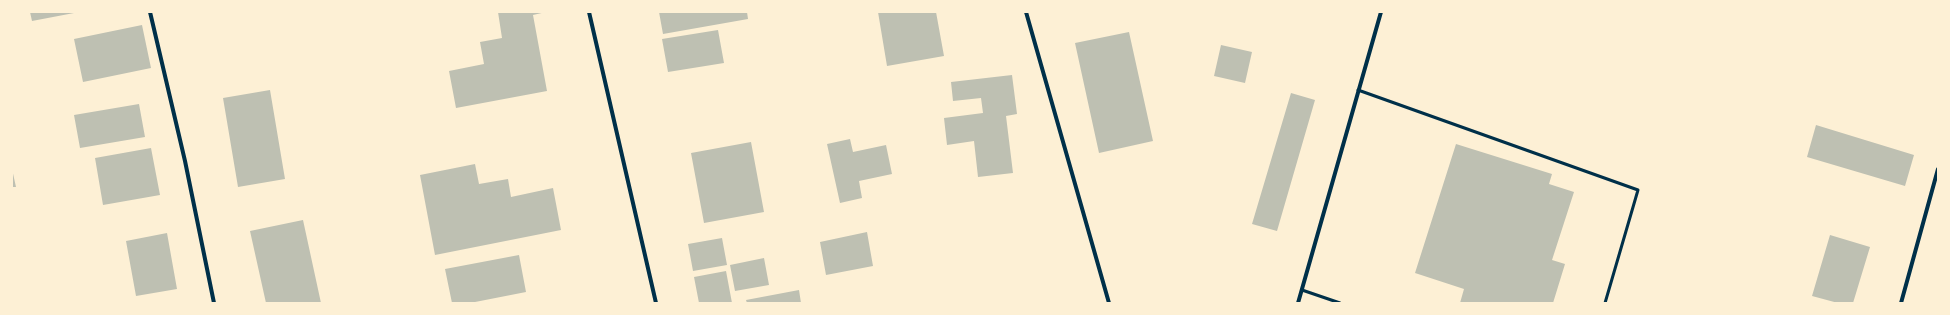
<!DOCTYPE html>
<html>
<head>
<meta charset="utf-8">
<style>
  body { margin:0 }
  #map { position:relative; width:1950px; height:315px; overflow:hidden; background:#fdf0d5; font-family:"Roboto Condensed",sans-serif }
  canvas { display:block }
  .frame { position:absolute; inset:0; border:13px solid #fdf0d5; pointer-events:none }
</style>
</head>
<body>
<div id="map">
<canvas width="1950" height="315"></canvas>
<div class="frame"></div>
</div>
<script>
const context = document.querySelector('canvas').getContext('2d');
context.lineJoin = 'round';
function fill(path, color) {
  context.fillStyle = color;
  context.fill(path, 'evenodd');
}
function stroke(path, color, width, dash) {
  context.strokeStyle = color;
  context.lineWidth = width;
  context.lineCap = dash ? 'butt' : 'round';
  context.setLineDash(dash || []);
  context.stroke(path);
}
const building = new Path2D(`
  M 30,12 L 74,12 L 74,13 L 32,21 Z
  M 498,12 L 546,12 L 533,15 L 547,91 L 456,108 L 449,71 L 484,64 L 480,42 L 502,38 Z
  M 659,12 L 747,12 L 748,19 L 663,34 Z
  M 878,12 L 936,12 L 944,56 L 887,66 Z
  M 142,25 L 151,68 L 83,82 L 74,39 Z
  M 718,30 L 724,63 L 668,72 L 662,39 Z
  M 1129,32 L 1153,141 L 1099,153 L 1075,43 Z
  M 1221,45 L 1252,52 L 1245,83 L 1214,76 Z
  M 1012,75 L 1017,114 L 1006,116 L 1013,173 L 978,177 L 974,141 L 947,145 L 944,118 L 983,113 L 981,98 L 953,101 L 951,82 Z
  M 270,90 L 285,179 L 238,187 L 223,98 Z
  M 1291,93 L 1315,100 L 1277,231 L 1252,224 Z
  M 139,104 L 145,137 L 80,148 L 74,115 Z
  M 1816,125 L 1914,155 L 1905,186 L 1807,157 Z
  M 850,139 L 853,152 L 886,145 L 892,174 L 859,181 L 862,198 L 840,203 L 827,144 Z
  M 751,142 L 764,212 L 704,223 L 691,153 Z
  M 1456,144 L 1552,174 L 1549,184 L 1574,192 L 1552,260 L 1565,264 L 1553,303 L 1460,303 L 1464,289 L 1415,273 Z
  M 151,148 L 160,195 L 103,205 L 95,158 Z
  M 475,164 L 479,184 L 508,179 L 511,197 L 553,188 L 561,230 L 435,255 L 420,175 Z
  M 12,169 L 16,187 L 12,187 Z
  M 303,220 L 321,303 L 266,303 L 250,231 Z
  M 867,232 L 873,266 L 826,275 L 820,242 Z
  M 167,233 L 177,289 L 136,296 L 126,241 Z
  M 1830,235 L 1870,247 L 1853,303 L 1838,303 L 1812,296 Z
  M 722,238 L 727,265 L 693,271 L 688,244 Z
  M 519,255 L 526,292 L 470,303 L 452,303 L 445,269 Z
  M 764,258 L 769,285 L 735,291 L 730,265 Z
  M 726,271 L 732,303 L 699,303 L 694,277 Z
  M 799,290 L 801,303 L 747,303 L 746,300 Z`);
const service = new Path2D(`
  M 1358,90 L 1638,190 L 1605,303
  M 1302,290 L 1340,303`);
const minor = new Path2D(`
  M 150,12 L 185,161 L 214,303
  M 589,12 L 656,303
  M 1026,12 L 1109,303
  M 1298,303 L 1381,12
  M 1901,303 L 1938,169`);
fill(building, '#bec0b2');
stroke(service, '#003049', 3);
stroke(minor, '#003049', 4);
</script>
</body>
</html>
